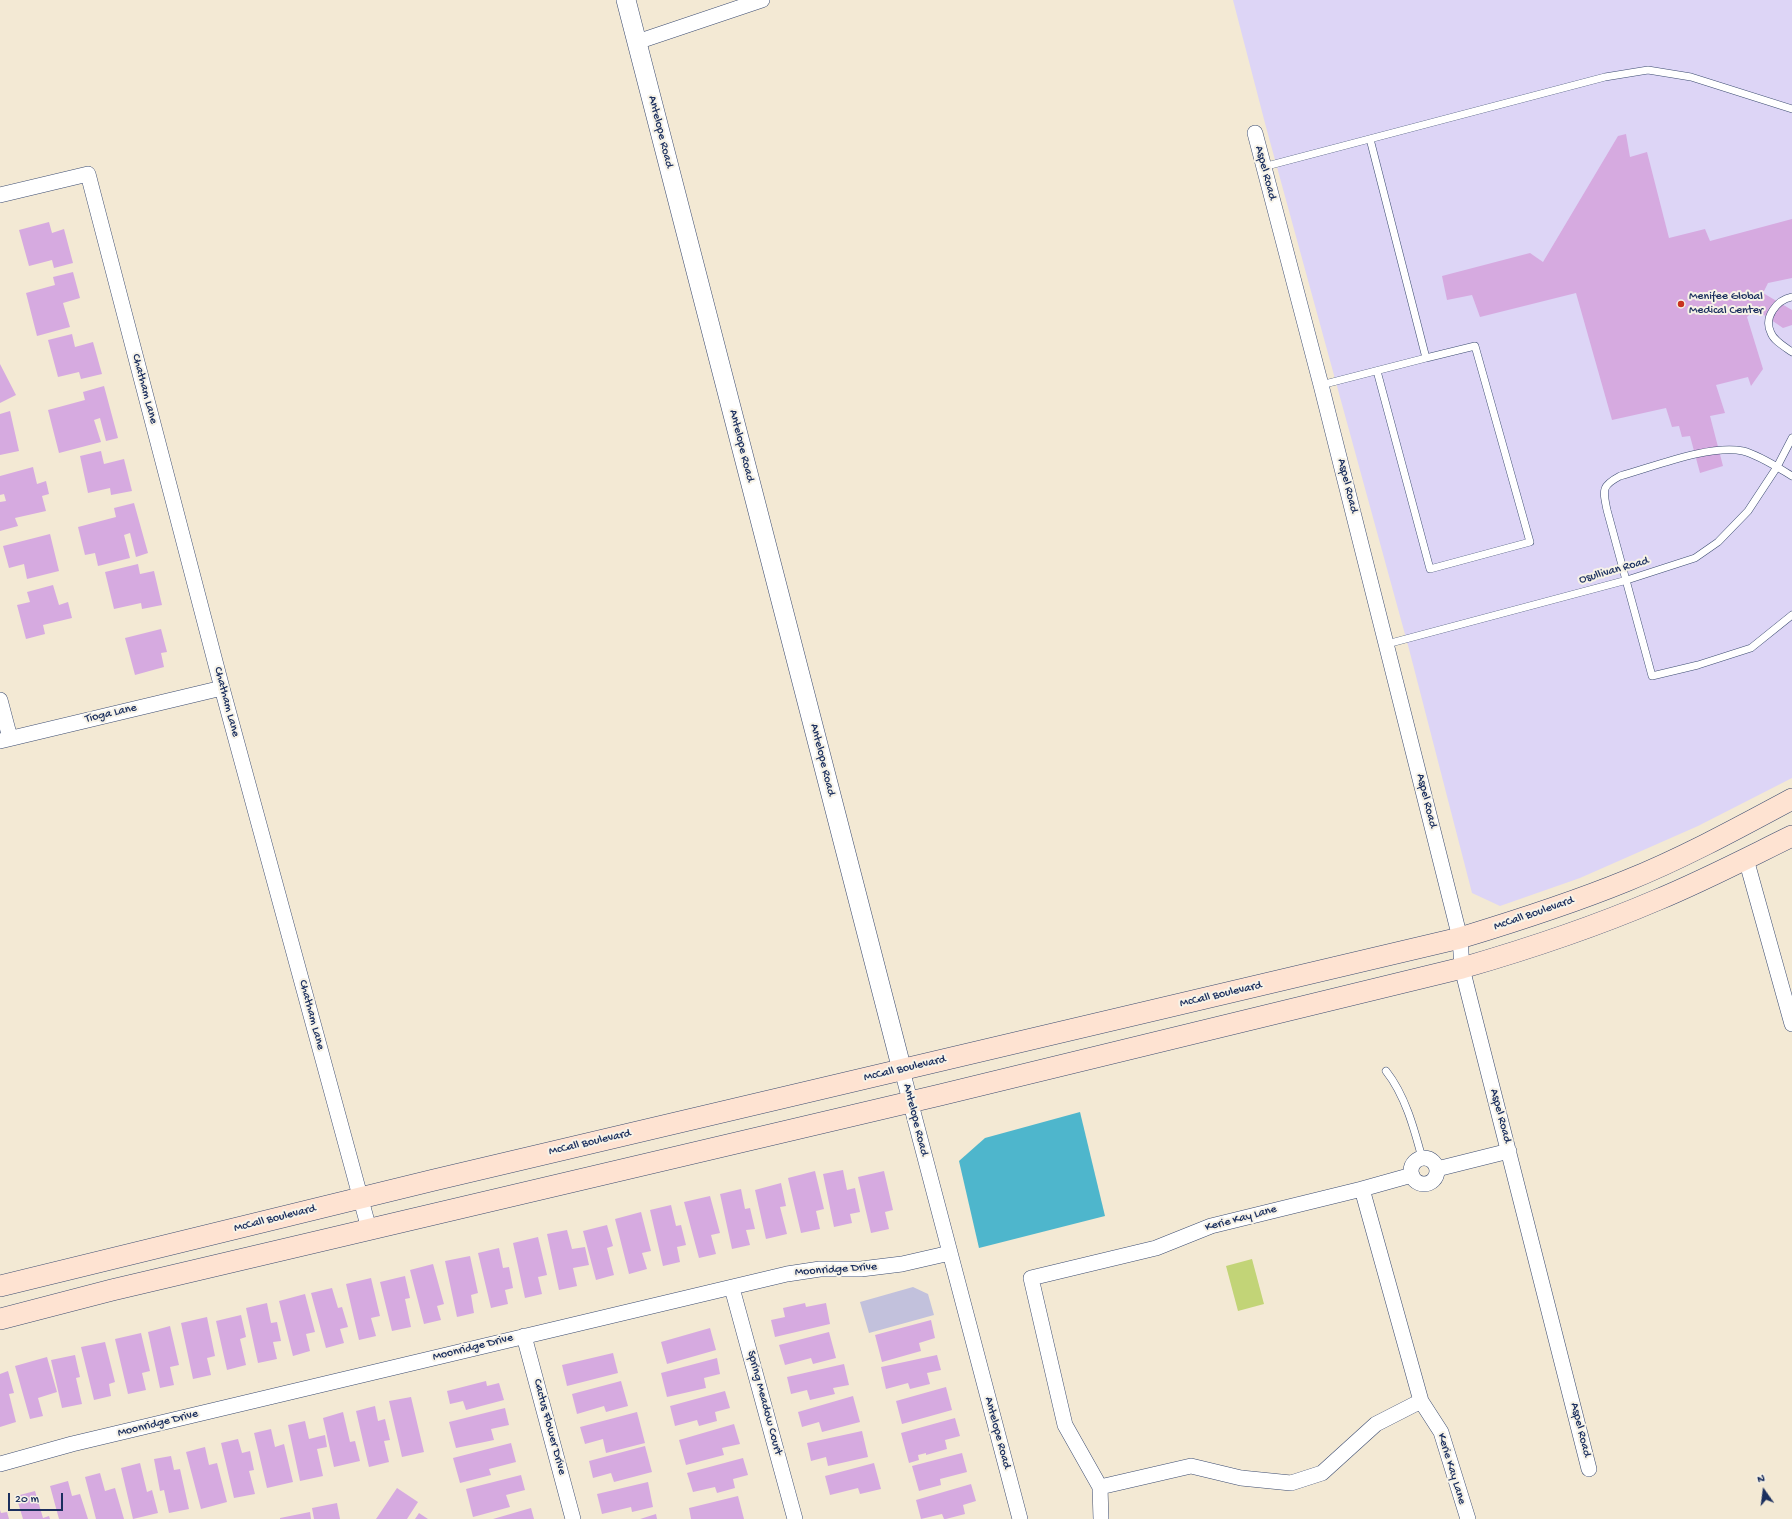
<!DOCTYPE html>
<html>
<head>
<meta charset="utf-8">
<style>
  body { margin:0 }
  #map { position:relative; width:1792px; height:1519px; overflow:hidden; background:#f3e9d4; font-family:"Gochi Hand",sans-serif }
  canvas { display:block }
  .north { position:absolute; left:1744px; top:1471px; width:40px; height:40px; -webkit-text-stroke:3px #f7f3e8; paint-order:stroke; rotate:346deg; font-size:11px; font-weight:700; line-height:16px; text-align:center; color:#1b2f5e }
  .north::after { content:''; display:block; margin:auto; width:14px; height:18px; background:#1b2f5e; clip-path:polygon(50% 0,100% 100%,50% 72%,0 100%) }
  .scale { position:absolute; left:8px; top:1493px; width:55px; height:18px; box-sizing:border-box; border:2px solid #1b2f5e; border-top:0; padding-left:5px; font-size:12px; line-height:14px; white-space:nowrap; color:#1b2f5e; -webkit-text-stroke:3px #f7f3e8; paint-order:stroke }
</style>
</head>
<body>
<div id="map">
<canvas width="1792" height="1519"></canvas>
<div class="north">N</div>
<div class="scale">20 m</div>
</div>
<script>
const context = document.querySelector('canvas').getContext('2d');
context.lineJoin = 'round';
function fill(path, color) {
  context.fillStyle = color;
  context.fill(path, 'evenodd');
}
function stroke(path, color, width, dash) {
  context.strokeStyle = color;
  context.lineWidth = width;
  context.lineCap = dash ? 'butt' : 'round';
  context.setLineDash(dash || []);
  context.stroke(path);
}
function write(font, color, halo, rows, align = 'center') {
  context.font = font + ' "Gochi Hand",sans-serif';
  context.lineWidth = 4;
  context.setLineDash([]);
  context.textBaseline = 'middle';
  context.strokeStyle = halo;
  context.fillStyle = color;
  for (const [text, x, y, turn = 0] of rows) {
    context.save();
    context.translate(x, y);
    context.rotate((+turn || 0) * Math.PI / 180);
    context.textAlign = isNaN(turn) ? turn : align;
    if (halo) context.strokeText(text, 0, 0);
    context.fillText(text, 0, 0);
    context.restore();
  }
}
const built = new Path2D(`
  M 1233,0 L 1792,0 L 1792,778 L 1698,826 L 1580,878 L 1500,906 L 1472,893 L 1409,649 L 1266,127 Z`);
const industrial = new Path2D(`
  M 913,1287 L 928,1294 L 934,1315 L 869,1333 L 860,1302 Z`);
const green = new Path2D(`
  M 1252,1259 L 1264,1304 L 1238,1311 L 1226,1266 Z`);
const water = new Path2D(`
  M 1080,1112 L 1105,1216 L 979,1248 L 959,1161 L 985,1138 Z`);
const building = new Path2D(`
  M 1626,134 L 1630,157 L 1647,152 L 1669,238 L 1705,229 L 1710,241 L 1792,219 L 1792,278 L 1768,283 L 1763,293 L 1792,310 L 1792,325 L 1783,328 L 1755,309 L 1747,317 L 1763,369 L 1751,386 L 1748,377 L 1716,385 L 1725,413 L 1710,416 L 1723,466 L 1700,473 L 1690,436 L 1682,437 L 1679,426 L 1672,427 L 1666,408 L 1612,420 L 1576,293 L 1480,317 L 1472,295 L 1447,300 L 1442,276 L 1530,253 L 1543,262 L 1618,136 Z
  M 49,222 L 52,233 L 64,229 L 73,263 L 54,268 L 52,260 L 29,266 L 19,230 Z
  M 73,272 L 80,298 L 63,303 L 70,327 L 37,336 L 26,293 L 55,285 L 53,277 Z
  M 72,334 L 75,347 L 93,342 L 102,374 L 81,379 L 79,372 L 58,377 L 48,340 Z
  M 0,364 L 16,395 L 0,403 Z
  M 104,386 L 118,438 L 106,441 L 100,418 L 94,420 L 101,442 L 59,453 L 48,410 L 85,400 L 83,392 Z
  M 10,411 L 19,451 L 0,455 L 0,414 Z
  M 101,451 L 104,464 L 124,459 L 132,491 L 111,495 L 110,488 L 88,493 L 80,456 Z
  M 33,467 L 37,484 L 46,481 L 49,494 L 42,496 L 46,511 L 15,518 L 18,526 L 0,531 L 0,502 L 6,501 L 4,494 L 0,495 L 0,476 Z
  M 134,503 L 148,553 L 136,557 L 130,533 L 124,535 L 130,558 L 98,566 L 95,553 L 85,555 L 78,527 L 116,517 L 114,508 Z
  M 50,534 L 59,571 L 27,579 L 24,564 L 9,568 L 3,546 Z
  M 138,564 L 140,574 L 154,571 L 162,605 L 142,609 L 141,603 L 114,609 L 105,572 Z
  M 53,585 L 59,605 L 68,602 L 72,618 L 43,625 L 45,634 L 26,639 L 17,605 L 30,602 L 27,592 Z
  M 161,629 L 167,652 L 161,653 L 164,667 L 135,675 L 125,638 Z
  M 843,1170 L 847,1190 L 855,1188 L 860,1212 L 850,1214 L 852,1223 L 834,1227 L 823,1174 Z
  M 815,1171 L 824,1209 L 816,1211 L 820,1229 L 801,1233 L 788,1178 Z
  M 884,1171 L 893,1210 L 885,1212 L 889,1229 L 871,1233 L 858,1177 Z
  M 781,1183 L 786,1206 L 780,1207 L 787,1234 L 766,1239 L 755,1190 Z
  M 741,1189 L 745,1209 L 750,1208 L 755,1229 L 746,1230 L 750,1245 L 732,1249 L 720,1194 Z
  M 710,1196 L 720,1233 L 711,1235 L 716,1254 L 699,1258 L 684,1202 Z
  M 671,1205 L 676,1226 L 681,1225 L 686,1245 L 677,1247 L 680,1262 L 663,1266 L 650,1210 Z
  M 641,1212 L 651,1251 L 642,1253 L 647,1269 L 629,1274 L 615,1219 Z
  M 607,1225 L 613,1246 L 607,1248 L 614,1275 L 596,1280 L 583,1231 Z
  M 567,1230 L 572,1249 L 585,1247 L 589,1265 L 573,1268 L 577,1286 L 559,1290 L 547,1234 Z
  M 538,1237 L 547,1275 L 538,1277 L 542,1294 L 525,1298 L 513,1243 Z
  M 499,1248 L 503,1268 L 509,1267 L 513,1288 L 505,1290 L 508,1304 L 491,1308 L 478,1253 Z
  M 470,1256 L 478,1293 L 471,1295 L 474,1313 L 457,1317 L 445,1261 Z
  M 433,1264 L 444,1304 L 437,1306 L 441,1320 L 424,1324 L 410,1270 Z
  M 405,1276 L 410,1298 L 405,1299 L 411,1327 L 392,1331 L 380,1282 Z
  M 371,1278 L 380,1316 L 371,1318 L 376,1336 L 359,1340 L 346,1284 Z
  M 332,1288 L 338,1308 L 342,1307 L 348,1327 L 340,1329 L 344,1343 L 326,1348 L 311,1293 Z
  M 305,1294 L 315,1332 L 306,1334 L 310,1351 L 293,1356 L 279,1301 Z
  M 267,1303 L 271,1323 L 277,1322 L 281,1341 L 273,1342 L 277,1359 L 258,1363 L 246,1308 Z
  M 805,1303 L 806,1307 L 826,1303 L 830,1324 L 775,1337 L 771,1320 L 785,1317 L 783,1308 Z
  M 241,1315 L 246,1337 L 240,1339 L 246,1365 L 227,1370 L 216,1321 Z
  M 207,1317 L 215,1356 L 207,1358 L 211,1375 L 193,1379 L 181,1323 Z
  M 931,1320 L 935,1338 L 919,1343 L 921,1351 L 882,1362 L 875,1335 Z
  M 170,1326 L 179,1365 L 170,1367 L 174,1385 L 160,1388 L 148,1332 Z
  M 710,1328 L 716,1350 L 667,1364 L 661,1342 Z
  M 829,1332 L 836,1358 L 813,1364 L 811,1358 L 785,1365 L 779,1345 Z
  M 141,1333 L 150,1371 L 142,1373 L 146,1390 L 128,1394 L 115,1339 Z
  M 105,1342 L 115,1382 L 109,1384 L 111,1396 L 94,1400 L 81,1347 Z
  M 613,1353 L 618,1373 L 567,1386 L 562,1365 Z
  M 75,1355 L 80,1377 L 76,1378 L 82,1404 L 62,1408 L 51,1360 Z
  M 937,1355 L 941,1370 L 927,1373 L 930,1384 L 910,1389 L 908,1383 L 886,1389 L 881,1367 Z
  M 47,1357 L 57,1392 L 38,1398 L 43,1416 L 30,1419 L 15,1366 Z
  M 717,1358 L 720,1374 L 704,1378 L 706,1388 L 667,1397 L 661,1373 Z
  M 844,1364 L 849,1385 L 833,1388 L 835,1394 L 810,1400 L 807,1390 L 791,1394 L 787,1377 Z
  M 8,1371 L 14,1393 L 9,1394 L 16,1422 L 0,1427 L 0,1374 Z
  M 486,1381 L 487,1386 L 499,1383 L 504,1400 L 466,1410 L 463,1401 L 450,1404 L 447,1391 Z
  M 621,1381 L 628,1406 L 606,1412 L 604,1406 L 577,1414 L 572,1394 Z
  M 946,1387 L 952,1410 L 902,1424 L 896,1401 Z
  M 725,1391 L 730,1408 L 715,1412 L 717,1421 L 699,1426 L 697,1420 L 675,1426 L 670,1406 Z
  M 853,1396 L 860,1422 L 822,1432 L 819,1422 L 802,1427 L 798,1412 Z
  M 411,1397 L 424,1452 L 402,1457 L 389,1401 Z
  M 375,1406 L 378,1421 L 385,1419 L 390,1440 L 384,1441 L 389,1462 L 369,1467 L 356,1411 Z
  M 505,1408 L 509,1425 L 491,1429 L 494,1440 L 456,1448 L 449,1422 Z
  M 343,1412 L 350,1442 L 355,1441 L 360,1461 L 334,1467 L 323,1418 Z
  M 637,1412 L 645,1443 L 606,1453 L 603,1439 L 585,1444 L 580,1427 Z
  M 955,1418 L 960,1436 L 945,1440 L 947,1449 L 926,1455 L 926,1453 L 918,1455 L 919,1460 L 909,1463 L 901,1433 Z
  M 305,1421 L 309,1439 L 325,1435 L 327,1447 L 317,1449 L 323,1476 L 300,1481 L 288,1425 Z
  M 734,1424 L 740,1444 L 722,1448 L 724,1455 L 686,1465 L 679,1440 Z
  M 271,1429 L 275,1447 L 284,1444 L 293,1482 L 267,1488 L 254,1433 Z
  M 862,1431 L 868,1457 L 828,1466 L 826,1457 L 811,1461 L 807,1443 Z
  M 238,1439 L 242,1453 L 250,1451 L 254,1470 L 249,1471 L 255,1494 L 234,1498 L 221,1443 Z
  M 511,1443 L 516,1462 L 489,1469 L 491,1475 L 460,1483 L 453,1458 Z
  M 645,1446 L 652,1472 L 614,1482 L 611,1473 L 593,1478 L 589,1461 Z
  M 205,1447 L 209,1465 L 217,1463 L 227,1502 L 201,1509 L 186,1452 Z
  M 962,1453 L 967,1472 L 940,1479 L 941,1485 L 919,1491 L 912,1466 Z
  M 171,1456 L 174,1470 L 180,1469 L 189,1509 L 169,1513 L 164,1490 L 160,1491 L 154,1459 Z
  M 743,1458 L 748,1475 L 733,1479 L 735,1488 L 717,1493 L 715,1487 L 693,1492 L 687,1473 Z
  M 140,1463 L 147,1492 L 152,1490 L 158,1513 L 133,1519 L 121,1468 Z
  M 874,1463 L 881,1489 L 860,1494 L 858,1488 L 830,1495 L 825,1476 Z
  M 100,1473 L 105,1491 L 115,1488 L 124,1519 L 96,1519 L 85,1477 Z
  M 521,1475 L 525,1490 L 506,1495 L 510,1507 L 473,1517 L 466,1489 Z
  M 68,1481 L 72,1496 L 80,1494 L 88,1519 L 59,1519 L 50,1486 Z
  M 648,1482 L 653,1507 L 632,1512 L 631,1507 L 602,1514 L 597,1494 Z
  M 971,1484 L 976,1501 L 963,1505 L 965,1514 L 946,1519 L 944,1519 L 942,1514 L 921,1519 L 916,1500 Z
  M 397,1488 L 418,1502 L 407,1519 L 376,1519 Z
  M 35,1491 L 43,1518 L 49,1516 L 50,1519 L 23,1519 L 16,1496 Z
  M 738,1496 L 744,1519 L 691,1519 L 689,1508 Z
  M 337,1503 L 340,1519 L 314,1519 L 312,1508 Z
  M 531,1508 L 534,1519 L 493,1519 Z
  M 0,1510 L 1,1513 L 7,1512 L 9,1519 L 0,1519 Z
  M 310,1512 L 311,1519 L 280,1519 L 280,1518 Z
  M 419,1513 L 428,1519 L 415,1519 Z
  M 656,1514 L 657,1519 L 640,1519 Z`);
const service = new Path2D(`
  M 1263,167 L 1605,77 L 1648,70 L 1691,77 L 1792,109
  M 1792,297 C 1777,300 1763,317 1771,333 C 1774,341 1785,347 1792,352
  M 1377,371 L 1430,569 L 1530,542 L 1475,346 L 1426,358
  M 1321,385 L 1426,358 L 1370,139
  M 1792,476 C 1777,467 1759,455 1743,451 C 1710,444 1653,467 1620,476 C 1601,486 1603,490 1607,510 L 1652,676 L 1698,665 L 1751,648 L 1792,615
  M 1387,644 L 1627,580 L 1695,558 L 1718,542 L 1748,511 L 1777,467 L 1792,438
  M 1386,1071 C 1405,1095 1414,1128 1422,1158`);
const minor = new Path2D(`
  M 637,42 L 762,0
  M 1255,133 L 1321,385 L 1460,938 L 1462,968 L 1469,996 L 1589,1469
  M 0,195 L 88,174 L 222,688 L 369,1229
  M 0,700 L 10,738
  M 0,741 L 222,688
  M 1746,859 L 1792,1024
  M 902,1070 L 1020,1519
  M1411 1171a13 13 0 1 1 26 0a13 13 0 1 1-26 0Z
  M 1437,1169 L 1509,1151
  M 1362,1189 L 1412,1175
  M 732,1288 L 795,1519
  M 524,1336 L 573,1519
  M 0,1464 L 72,1444 L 787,1274 L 820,1269 L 861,1269 L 902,1264 L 950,1253
  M 1100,1487 L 1191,1466 L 1241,1478 L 1291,1483 L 1322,1473 L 1376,1424 L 1421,1401
  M 1101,1519 L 1100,1487 L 1065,1425 L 1031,1278 L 1156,1248 L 1211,1226 L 1362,1189 L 1421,1401 L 1441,1432 L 1468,1519`);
const tertiary = new Path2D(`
  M 626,0 L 902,1070`);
const secondary = new Path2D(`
  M 0,1286 L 434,1180 L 1460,938 C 1516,921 1572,903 1626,881 C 1683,858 1738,828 1792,799
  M 0,1319 L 112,1290 L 940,1095 L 1462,968 C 1528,949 1594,927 1657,900 C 1703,881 1747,858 1792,836`);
const markers = [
  [1681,304,4,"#c8321e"]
];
const streetNames = [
  ["Antelope Road",660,132,76],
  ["Aspel Road",1265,173,75],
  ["Chatham Lane",144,389,75],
  ["Antelope Road",741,446,76],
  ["Aspel Road",1347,486,76],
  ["Osullivan Road",1614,571,-16],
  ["Chatham Lane",226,702,75],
  ["Tioga Lane",111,714,-13],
  ["Antelope Road",822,760,76],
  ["Aspel Road",1426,801,76],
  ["McCall Boulevard",1534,914,-19],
  ["McCall Boulevard",1221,995,-13],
  ["Chatham Lane",311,1015,75],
  ["McCall Boulevard",905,1069,-13],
  ["Aspel Road",1500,1116,75],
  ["Antelope Road",915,1120,76],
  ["McCall Boulevard",590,1143,-13],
  ["McCall Boulevard",275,1219,-14],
  ["Kerie Kay Lane",1241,1219,-15],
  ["Moonridge Drive",836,1270,-4],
  ["Moonridge Drive",473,1348,-14],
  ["Spring Meadow Court",764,1403,75],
  ["Moonridge Drive",158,1424,-14],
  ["Cactus Flower Drive",549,1427,75],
  ["Aspel Road",1580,1430,76],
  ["Antelope Road",997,1433,75],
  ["Kerie Kay Lane",1451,1469,73]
];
const poiNames = [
  ["Menifee Global",1689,297],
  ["Medical Center",1689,311]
];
fill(built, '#ddd5f6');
fill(industrial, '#c2c1dc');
fill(green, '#c2d477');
fill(water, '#4eb6cc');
fill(building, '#d6aae0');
stroke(service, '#3b4b70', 8);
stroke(minor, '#3b4b70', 16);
stroke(tertiary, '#3b4b70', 20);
stroke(secondary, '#3b4b70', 22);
stroke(service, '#fff', 7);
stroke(minor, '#fff', 15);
stroke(tertiary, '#fff', 19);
stroke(secondary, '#fee3d2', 21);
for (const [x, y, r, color] of markers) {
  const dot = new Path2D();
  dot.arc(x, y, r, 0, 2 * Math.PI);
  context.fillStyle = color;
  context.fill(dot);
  stroke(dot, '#f7f3e8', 1.5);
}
write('12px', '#1b2f5e', '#f7f3e8', streetNames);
write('12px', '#1b2f5e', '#f7f3e8', poiNames, 'left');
</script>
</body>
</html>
